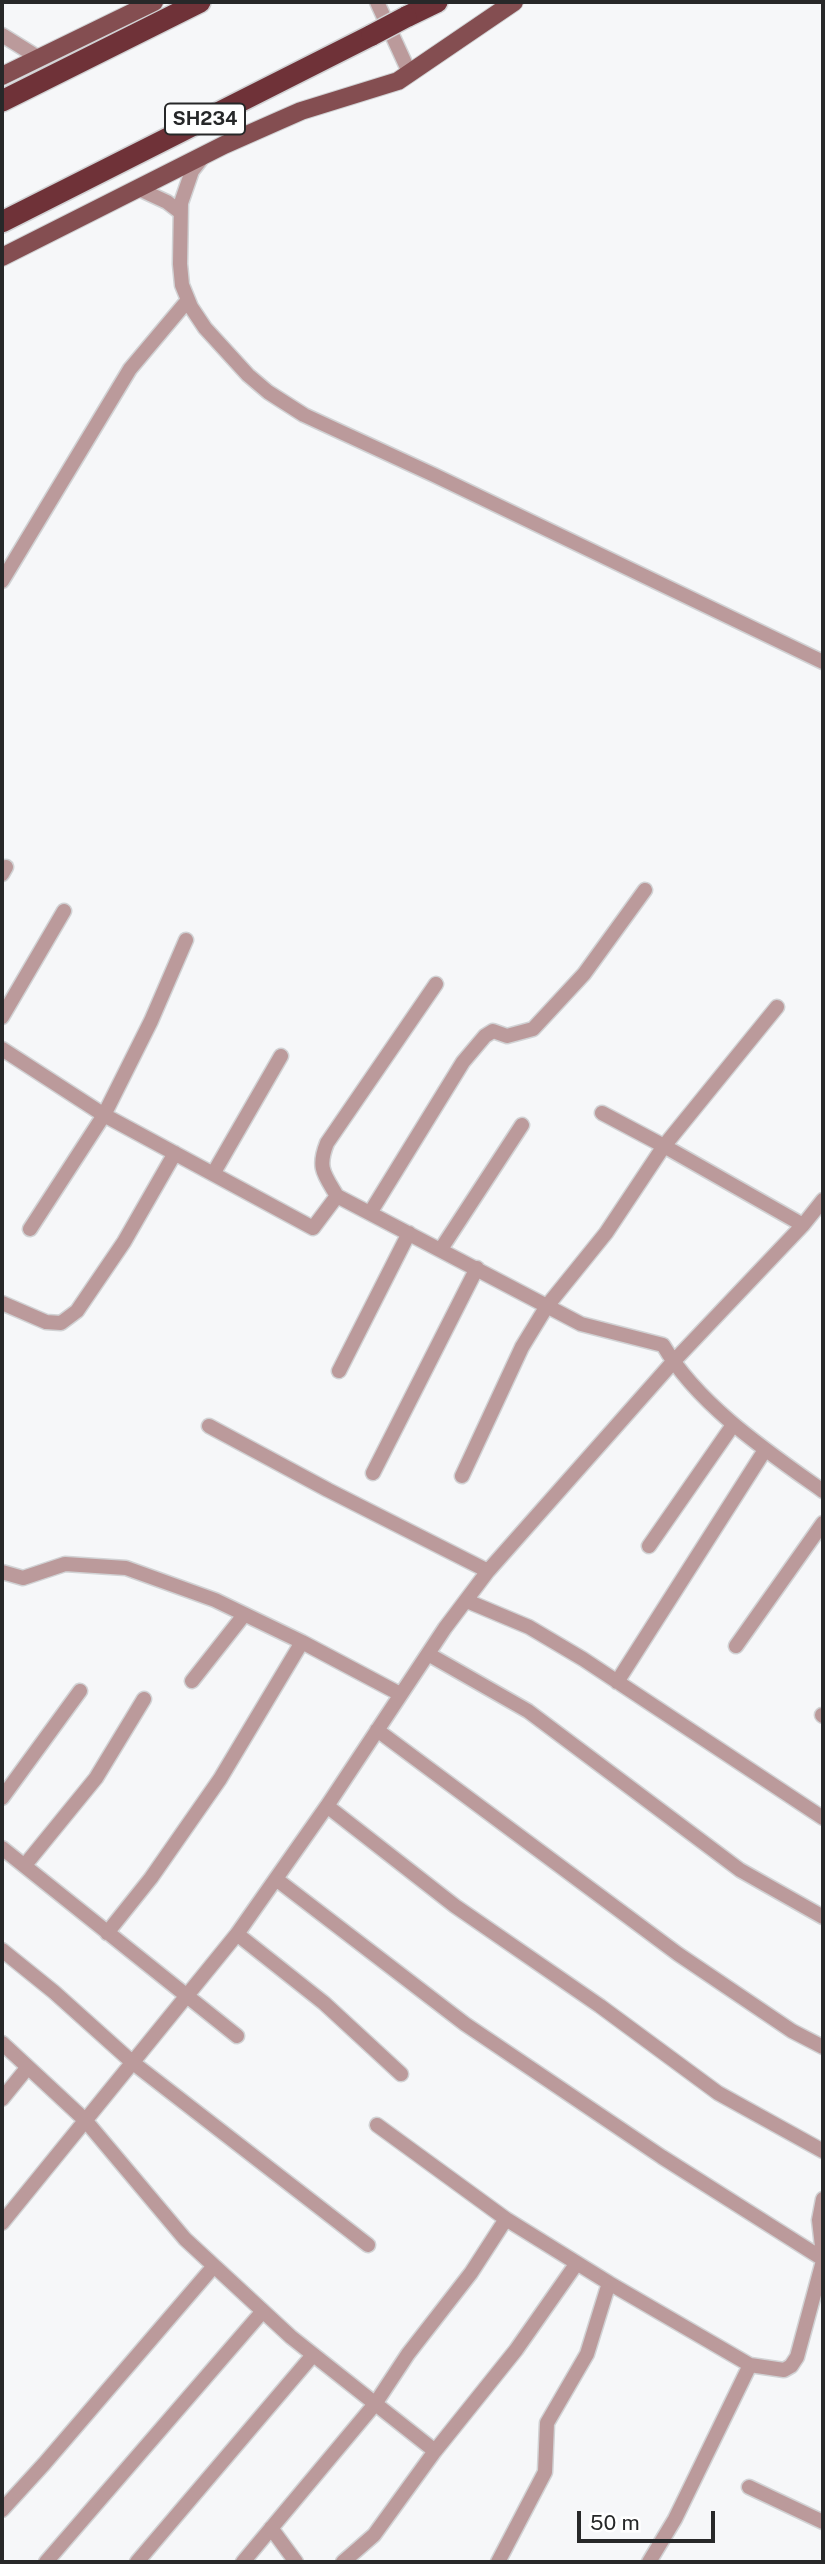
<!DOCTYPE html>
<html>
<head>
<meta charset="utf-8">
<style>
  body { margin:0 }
  #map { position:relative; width:825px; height:2564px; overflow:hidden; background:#f6f7f9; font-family:"Public Sans",sans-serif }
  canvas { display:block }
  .frame { position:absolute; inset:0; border:4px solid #272829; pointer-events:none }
  .scale { position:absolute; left:577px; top:2511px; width:138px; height:32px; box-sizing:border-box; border:4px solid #272829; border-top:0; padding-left:9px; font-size:21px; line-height:24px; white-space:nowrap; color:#272829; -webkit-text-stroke:5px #fff; paint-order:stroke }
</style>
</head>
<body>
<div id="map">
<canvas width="825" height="2564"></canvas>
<div class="frame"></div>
<div class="scale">50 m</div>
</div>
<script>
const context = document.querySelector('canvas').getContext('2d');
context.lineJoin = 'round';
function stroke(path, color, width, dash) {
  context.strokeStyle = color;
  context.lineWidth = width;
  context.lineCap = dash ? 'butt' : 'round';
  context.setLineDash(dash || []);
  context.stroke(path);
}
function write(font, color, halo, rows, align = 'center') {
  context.font = font + ' "Public Sans",sans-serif';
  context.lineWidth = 6;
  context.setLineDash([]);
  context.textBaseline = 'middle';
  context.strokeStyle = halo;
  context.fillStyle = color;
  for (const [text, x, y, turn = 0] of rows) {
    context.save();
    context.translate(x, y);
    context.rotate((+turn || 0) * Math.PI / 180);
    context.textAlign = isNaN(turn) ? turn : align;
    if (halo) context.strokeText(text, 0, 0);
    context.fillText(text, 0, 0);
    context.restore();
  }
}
const minor = new Path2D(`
  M 377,2 L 410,74
  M 2,35 L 39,58
  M 203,157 L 192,171 L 181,203 L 180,264 L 182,285 L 191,307 L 205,328 L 248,375 L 268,392 L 304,415 L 434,475 L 823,662
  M 139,189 L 167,202 L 180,212
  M 2,581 L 130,369 L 188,300
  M 2,874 L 6,867
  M 2,1017 L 64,911
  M 2,1049 L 104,1115 L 313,1228 L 337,1196 L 581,1324 L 663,1345 C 698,1405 768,1452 823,1491
  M 602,1113 L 664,1146 L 803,1225
  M 213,1174 L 281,1056
  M 337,1196 C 324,1174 317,1168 327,1143 L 436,984
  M 370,1213 L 463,1062 L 485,1036 L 493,1031 L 507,1036 L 533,1029 L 584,974 L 645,890
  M 30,1229 L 104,1115 L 151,1021 L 186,940
  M 441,1249 L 522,1125
  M 2,1303 L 46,1322 L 61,1323 L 77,1311 L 124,1242 L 175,1153
  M 339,1371 L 409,1233
  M 209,1426 L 328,1490 L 488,1571
  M 373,1473 L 477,1268
  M 462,1476 L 522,1347 L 547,1306 L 606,1233 L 664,1146 L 777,1007
  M 649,1546 L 733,1425
  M 2,1572 L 23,1578 L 65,1564 L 126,1568 L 215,1600 L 302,1642 L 400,1694
  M 467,1601 L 529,1627 L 583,1659 L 823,1818
  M 736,1646 L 823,1523
  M 428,1654 L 528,1711 L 740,1870 L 823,1917
  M 192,1681 L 244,1615
  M 617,1682 L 765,1450
  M 822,1715 L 823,1716
  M 377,1730 L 678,1954 L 792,2031 L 823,2047
  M 2,1798 L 80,1691
  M 327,1806 L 455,1906 L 600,2006 L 718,2093 L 823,2151
  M 2,1848 L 237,2036
  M 25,1865 L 96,1778 L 144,1699
  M 276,1879 L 465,2024 L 662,2157 L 823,2259
  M 107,1933 L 151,1878 L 220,1779 L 302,1642
  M 237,1934 L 324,2003 L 401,2074
  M 2,1950 L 54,1992 L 132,2062 L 368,2245
  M 2,2043 L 85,2120 L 185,2239 L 291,2337 L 435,2451
  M 2,2099 L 28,2067
  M 377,2125 L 506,2219 L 609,2283 L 750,2365 L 784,2370 L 791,2366 L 797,2357 L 823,2261
  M 823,2199 L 819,2220 L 823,2255
  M 2,2223 L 237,1934 L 327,1806 L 445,1628 L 488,1571 L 673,1362 L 803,1225 L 823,1200
  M 749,2487 L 823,2522
  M 2,2510 L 44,2464 L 214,2266
  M 271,2528 L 296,2562
  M 46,2562 L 263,2311
  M 137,2562 L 313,2355
  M 243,2562 L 375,2404 L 408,2354 L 471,2273 L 506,2219
  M 343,2562 L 374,2535 L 435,2451 L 516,2350 L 577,2263
  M 498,2562 L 545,2472 L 547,2423 L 587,2354 L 609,2283
  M 649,2562 L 675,2519 L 750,2365`);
const primary = new Path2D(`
  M 2,76 L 154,2
  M 2,257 L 224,145 L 276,122 L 301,111 L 398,81 L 514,2`);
const motorway = new Path2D(`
  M 406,17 L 437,2
  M 2,101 L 200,2
  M 2,222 L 372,35`);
const motorwayBridge = new Path2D(`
  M 372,35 L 406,17`);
const shields = [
  [205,119,80]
];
const shieldNames = [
  ["SH234",205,119]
];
stroke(minor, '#d1d2d4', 17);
stroke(primary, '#d1d2d4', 20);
stroke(motorway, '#d1d2d4', 24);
stroke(minor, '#bb9a9b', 14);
stroke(primary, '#844e51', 18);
stroke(motorway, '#6f3238', 21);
stroke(motorwayBridge, '#d1d2d4', 24, []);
stroke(motorwayBridge, '#6f3238', 21);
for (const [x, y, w] of shields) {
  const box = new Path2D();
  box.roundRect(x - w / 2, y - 15.5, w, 31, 5);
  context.fillStyle = '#fff';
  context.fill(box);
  stroke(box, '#272829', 2);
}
write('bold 19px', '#272829', null, shieldNames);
</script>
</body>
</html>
